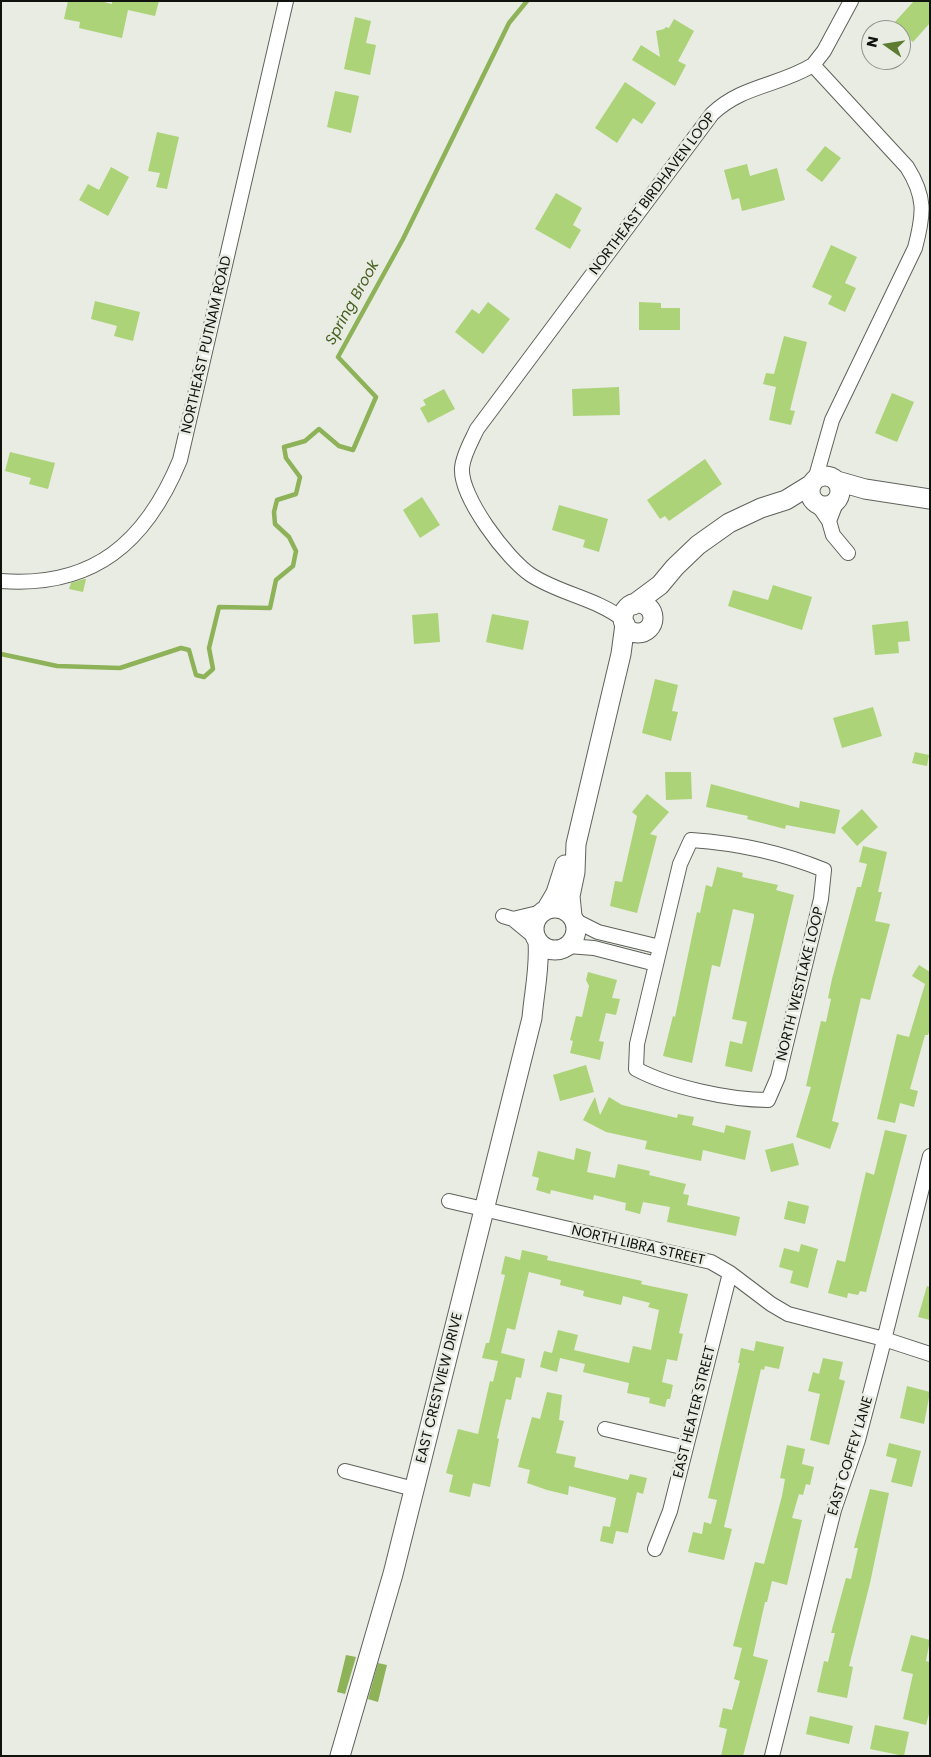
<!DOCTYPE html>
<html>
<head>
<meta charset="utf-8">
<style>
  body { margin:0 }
  #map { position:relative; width:931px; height:1757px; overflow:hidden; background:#e8ece3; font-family:Poppins,sans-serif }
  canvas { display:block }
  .frame { position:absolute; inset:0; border:2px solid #10120e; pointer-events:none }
  .north { position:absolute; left:861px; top:20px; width:50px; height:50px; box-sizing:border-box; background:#e8ece3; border:1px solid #92958e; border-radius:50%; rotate:283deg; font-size:14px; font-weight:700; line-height:20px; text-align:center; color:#10120e }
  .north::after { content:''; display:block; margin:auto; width:18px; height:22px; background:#5e7c31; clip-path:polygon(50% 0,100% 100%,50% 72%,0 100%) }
</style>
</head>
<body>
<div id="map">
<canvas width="931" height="1757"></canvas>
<div class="frame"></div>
<div class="north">N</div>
</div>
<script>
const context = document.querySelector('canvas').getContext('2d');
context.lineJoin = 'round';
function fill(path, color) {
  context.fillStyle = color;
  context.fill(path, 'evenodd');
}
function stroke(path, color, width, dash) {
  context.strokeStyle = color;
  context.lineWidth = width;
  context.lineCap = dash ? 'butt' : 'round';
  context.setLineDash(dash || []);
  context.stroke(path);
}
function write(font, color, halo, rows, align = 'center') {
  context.font = font + ' Poppins,sans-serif';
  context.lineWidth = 5;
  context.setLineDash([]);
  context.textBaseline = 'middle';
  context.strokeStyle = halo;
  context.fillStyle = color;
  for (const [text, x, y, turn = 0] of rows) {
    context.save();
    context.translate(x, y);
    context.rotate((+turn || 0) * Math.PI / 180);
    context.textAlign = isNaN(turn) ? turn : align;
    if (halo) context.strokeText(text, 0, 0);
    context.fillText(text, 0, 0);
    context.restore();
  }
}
const water = new Path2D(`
  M 346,1655 L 356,1657 L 345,1694 L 337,1692 Z
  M 378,1663 L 387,1665 L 378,1702 L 368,1699 Z`);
const stream = new Path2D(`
  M 1,654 L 57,666 L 120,668 L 181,648 L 189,650 L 196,675 L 204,677 L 213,669 L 209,648 L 219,607 L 270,608 L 276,580 L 293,566 L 296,551 L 289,537 L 275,524 L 274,512 L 277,500 L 296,494 L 300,477 L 286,458 L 284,447 L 305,441 L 319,429 L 339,446 L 353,450 L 376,397 L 338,357 L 403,239 L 509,23 L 527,1`);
const building = new Path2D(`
  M 68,1 L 100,1 L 112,4 L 112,1 L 159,1 L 155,16 L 128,10 L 122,38 L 79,28 L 80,22 L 64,19 Z
  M 914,1 L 930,1 L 930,23 L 913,42 L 893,24 Z
  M 355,17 L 371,21 L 366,43 L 376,45 L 370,75 L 344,69 Z
  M 674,19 L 694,31 L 678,61 L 686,65 L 675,86 L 632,60 L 641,45 L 660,57 L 656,31 L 664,29 L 666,27 L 669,28 Z
  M 625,82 L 656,103 L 642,124 L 633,118 L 617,143 L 595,128 Z
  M 335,91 L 359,96 L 351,133 L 327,127 Z
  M 157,132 L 179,137 L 167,189 L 156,187 L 160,173 L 148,171 Z
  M 825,146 L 841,158 L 822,182 L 806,170 Z
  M 747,164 L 750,176 L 777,168 L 785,200 L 742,211 L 739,198 L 732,200 L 724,170 Z
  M 111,167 L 129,177 L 108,216 L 79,200 L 88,184 L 99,190 Z
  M 556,193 L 582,208 L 573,225 L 581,230 L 570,249 L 535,229 Z
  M 831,245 L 857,257 L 845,283 L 856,288 L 845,312 L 828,304 L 832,296 L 812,287 Z
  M 95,301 L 140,312 L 133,341 L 114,336 L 117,326 L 91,319 Z
  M 488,302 L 510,319 L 483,354 L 455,332 L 472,309 L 479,314 Z
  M 639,302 L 661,303 L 661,308 L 680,308 L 680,330 L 639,330 Z
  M 784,336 L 807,342 L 790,410 L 795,411 L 791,425 L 769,420 L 776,387 L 763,384 L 766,373 L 774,374 Z
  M 619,387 L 620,415 L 573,416 L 572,389 Z
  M 444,389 L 455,409 L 428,423 L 420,408 L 426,405 L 423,400 Z
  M 892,393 L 914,402 L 897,442 L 875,433 Z
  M 10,452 L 55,463 L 48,489 L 29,484 L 31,478 L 5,471 Z
  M 705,459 L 722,484 L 669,521 L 665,516 L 660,519 L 647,500 Z
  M 422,497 L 440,525 L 420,538 L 403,510 Z
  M 559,505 L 608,519 L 599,552 L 583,547 L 585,540 L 552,530 Z
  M 84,579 L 86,579 L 83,592 L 69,589 L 71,583 Z
  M 773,585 L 812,597 L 802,630 L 728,606 L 733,590 L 768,600 Z
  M 438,613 L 440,642 L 414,644 L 412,615 Z
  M 492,614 L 529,621 L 523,650 L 486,642 Z
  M 908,621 L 910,641 L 898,642 L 899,653 L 875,655 L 872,625 Z
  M 655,679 L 678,685 L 672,711 L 678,712 L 671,741 L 642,733 Z
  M 873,707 L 882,736 L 842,748 L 833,718 Z
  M 915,752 L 929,755 L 927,766 L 912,763 Z
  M 665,772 L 691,772 L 692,799 L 666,800 Z
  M 711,784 L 799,808 L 800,801 L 840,810 L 835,834 L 786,825 L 785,829 L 747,819 L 748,816 L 706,807 Z
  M 647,794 L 669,812 L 650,834 L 657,836 L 637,913 L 610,906 L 615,881 L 622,882 L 637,816 L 632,812 Z
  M 862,809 L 878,827 L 857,846 L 841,828 Z
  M 863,846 L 887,852 L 878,892 L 882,892 L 875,921 L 890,924 L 870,1000 L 861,998 L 832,1121 L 839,1123 L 830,1149 L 796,1137 L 811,1087 L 806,1086 L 821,1021 L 826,1022 L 831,999 L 828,998 L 832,979 L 857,887 L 861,887 L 867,864 L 859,862 Z
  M 717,867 L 743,873 L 742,877 L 778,885 L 776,890 L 794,895 L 752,1072 L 725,1066 L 730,1041 L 742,1044 L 747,1022 L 732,1019 L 754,917 L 754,914 L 733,909 L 720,967 L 712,965 L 692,1063 L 663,1056 L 673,1016 L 675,1017 L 697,912 L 700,913 L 706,885 L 712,887 Z
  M 919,965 L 930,972 L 930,1029 L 928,1035 L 925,1035 L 910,1089 L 918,1091 L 914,1107 L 900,1103 L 895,1123 L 877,1119 L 897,1034 L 909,1037 L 925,984 L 912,976 Z
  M 588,972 L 617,980 L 612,998 L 620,999 L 616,1015 L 606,1013 L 599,1041 L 604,1042 L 600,1060 L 570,1053 L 573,1041 L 570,1040 L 576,1016 L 582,1017 L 589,986 L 586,980 Z
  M 586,1065 L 594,1092 L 560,1101 L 553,1075 Z
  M 595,1097 L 600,1115 L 609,1097 L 622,1105 L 677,1118 L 678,1114 L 694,1117 L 692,1125 L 724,1133 L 726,1125 L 751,1131 L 745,1160 L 703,1150 L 701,1161 L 645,1149 L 647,1141 L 606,1132 L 583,1120 Z
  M 885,1130 L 907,1135 L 866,1292 L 860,1291 L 858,1295 L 848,1293 L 847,1298 L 828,1293 L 837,1260 L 845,1262 L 866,1172 L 874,1175 Z
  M 793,1143 L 799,1165 L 771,1172 L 765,1150 Z
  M 576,1148 L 591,1152 L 587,1172 L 615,1178 L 618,1164 L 650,1171 L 649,1175 L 686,1184 L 683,1194 L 689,1195 L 687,1205 L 740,1217 L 736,1236 L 667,1222 L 670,1207 L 643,1202 L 640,1214 L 625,1210 L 626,1203 L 594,1195 L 593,1200 L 551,1190 L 550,1194 L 536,1190 L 539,1178 L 532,1176 L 538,1151 L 574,1160 Z
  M 788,1201 L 809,1206 L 805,1224 L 784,1219 Z
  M 801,1244 L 818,1249 L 808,1288 L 790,1283 L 793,1271 L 779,1267 L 784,1248 L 799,1252 Z
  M 522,1250 L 548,1256 L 547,1260 L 642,1281 L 641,1284 L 688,1294 L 679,1333 L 683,1334 L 677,1361 L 667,1359 L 662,1382 L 673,1385 L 670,1399 L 667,1399 L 665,1407 L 649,1403 L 650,1398 L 627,1393 L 629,1383 L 583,1372 L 585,1364 L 560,1358 L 557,1372 L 540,1367 L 544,1351 L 552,1353 L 558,1330 L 578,1335 L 574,1350 L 629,1363 L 633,1346 L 651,1350 L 659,1310 L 648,1307 L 650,1303 L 623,1296 L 621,1305 L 583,1296 L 584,1291 L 560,1285 L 561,1280 L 529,1272 L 515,1330 L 507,1328 L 501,1353 L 525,1359 L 521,1378 L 516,1377 L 511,1400 L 506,1399 L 497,1438 L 499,1439 L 490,1487 L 473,1483 L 470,1497 L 449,1492 L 453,1475 L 446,1473 L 458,1429 L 478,1434 L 490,1381 L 493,1382 L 498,1361 L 482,1358 L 486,1343 L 489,1343 L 505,1275 L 501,1274 L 505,1256 L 520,1260 Z
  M 927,1286 L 930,1287 L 930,1320 L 918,1317 Z
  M 756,1341 L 784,1347 L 779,1369 L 765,1366 L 764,1370 L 761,1369 L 724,1527 L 732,1529 L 724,1560 L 688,1552 L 693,1532 L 702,1534 L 704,1522 L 711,1524 L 717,1500 L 708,1498 L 740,1363 L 738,1363 L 741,1348 L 754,1351 Z
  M 823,1358 L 843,1362 L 839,1379 L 845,1381 L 829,1445 L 810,1440 L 820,1394 L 808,1391 L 813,1372 L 819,1374 Z
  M 907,1386 L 930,1392 L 924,1424 L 900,1418 Z
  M 547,1392 L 562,1395 L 559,1420 L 564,1421 L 556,1453 L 576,1457 L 574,1467 L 628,1480 L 630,1474 L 647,1478 L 643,1494 L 637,1492 L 628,1533 L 616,1531 L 613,1544 L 600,1541 L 603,1526 L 610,1527 L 616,1498 L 569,1486 L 568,1495 L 547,1490 L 527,1483 L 530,1470 L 518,1467 L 532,1417 L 540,1419 Z
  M 889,1443 L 921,1451 L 912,1487 L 891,1482 L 897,1459 L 886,1456 Z
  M 787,1445 L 805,1449 L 802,1464 L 814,1467 L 810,1485 L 806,1484 L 803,1495 L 799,1494 L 792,1518 L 802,1520 L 787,1585 L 772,1581 L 767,1602 L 765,1602 L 753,1656 L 768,1660 L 743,1756 L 721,1756 L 727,1729 L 719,1727 L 723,1708 L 732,1710 L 740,1681 L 734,1679 L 742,1648 L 733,1646 L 755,1562 L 764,1564 L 782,1496 L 785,1479 L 780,1478 Z
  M 870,1489 L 889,1493 L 870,1583 L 849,1666 L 853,1667 L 847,1698 L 817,1692 L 824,1661 L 828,1662 L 835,1633 L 831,1633 L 846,1578 L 851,1579 L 858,1548 L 854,1548 Z
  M 911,1635 L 930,1640 L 926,1661 L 930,1662 L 930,1710 L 926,1725 L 903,1719 L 913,1674 L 901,1671 Z
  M 810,1716 L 853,1726 L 849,1744 L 806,1734 Z
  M 875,1725 L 909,1732 L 904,1756 L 870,1749 Z`);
const street = new Path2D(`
  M 813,65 L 824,51 L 851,1
  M 818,505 L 829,521 L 833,535 L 848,553
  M 829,521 L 836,503
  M 1,581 C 94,588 146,542 180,460 L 286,1
  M 624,620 C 596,598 560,594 531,575 C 507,559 460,497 462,468 C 463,455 472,440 477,429 L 712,114 C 742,85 779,86 813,65 L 907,167 C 926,197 924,214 915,248 L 832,420 L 815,480
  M 691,840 C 735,843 783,853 824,870 L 821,899 L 778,1077 L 768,1100 C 729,1100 670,1087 636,1069 L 637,1044 L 680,864 Z
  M 503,916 L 513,919 L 542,912
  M 513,919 L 536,938
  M 574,920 L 598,932 L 660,947
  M 568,946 L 594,948 L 656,964
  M 449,1201 L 711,1262 L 730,1273 L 771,1304 L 788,1314 L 884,1339 L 930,1354
  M 605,1429 L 686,1448
  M 345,1471 L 414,1489
  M 655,1549 L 670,1511 L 730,1273
  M 772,1756 L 834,1510 L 858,1440 L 880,1356 L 930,1156`);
const secondary = new Path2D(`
  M810 491a15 15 0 1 1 30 0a15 15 0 1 1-30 0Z
  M 837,481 L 865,489 L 930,499
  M623 618a15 15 0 1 1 30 0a15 15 0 1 1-30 0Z
  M 633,605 L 660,585 L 675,567 L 698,545 L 729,523 L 761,508 L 786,500 L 812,484
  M534 929a21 21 0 1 1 42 0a21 21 0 1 1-42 0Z
  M 546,910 L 556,893 L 565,865
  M 572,916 L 570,896 L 575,872 L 576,844 L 621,654 L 625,624
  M 340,1756 L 393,1574 L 532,1018 C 534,993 540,968 538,942`);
const streetNames = [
  ["NORTHEAST BIRDHAVEN LOOP",653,194,-53],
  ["NORTHEAST PUTNAM ROAD",207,345,-77],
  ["NORTH WESTLAKE LOOP",801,984,-76],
  ["NORTH LIBRA STREET",638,1246,13],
  ["EAST CRESTVIEW DRIVE",440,1388,-76],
  ["EAST HEATER STREET",695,1412,-76],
  ["EAST COFFEY LANE",851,1456,-73]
];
const waterNames = [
  ["Spring Brook",353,303,-61]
];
fill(water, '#8db258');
stroke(stream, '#8db258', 4.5);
fill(building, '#acd377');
stroke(street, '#5e625a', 16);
stroke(secondary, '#5e625a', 21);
stroke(street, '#fff', 14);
stroke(secondary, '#fff', 19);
write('14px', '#10120e', '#e8ece3', streetNames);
write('italic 15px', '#486021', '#e8ece3', waterNames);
</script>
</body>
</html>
